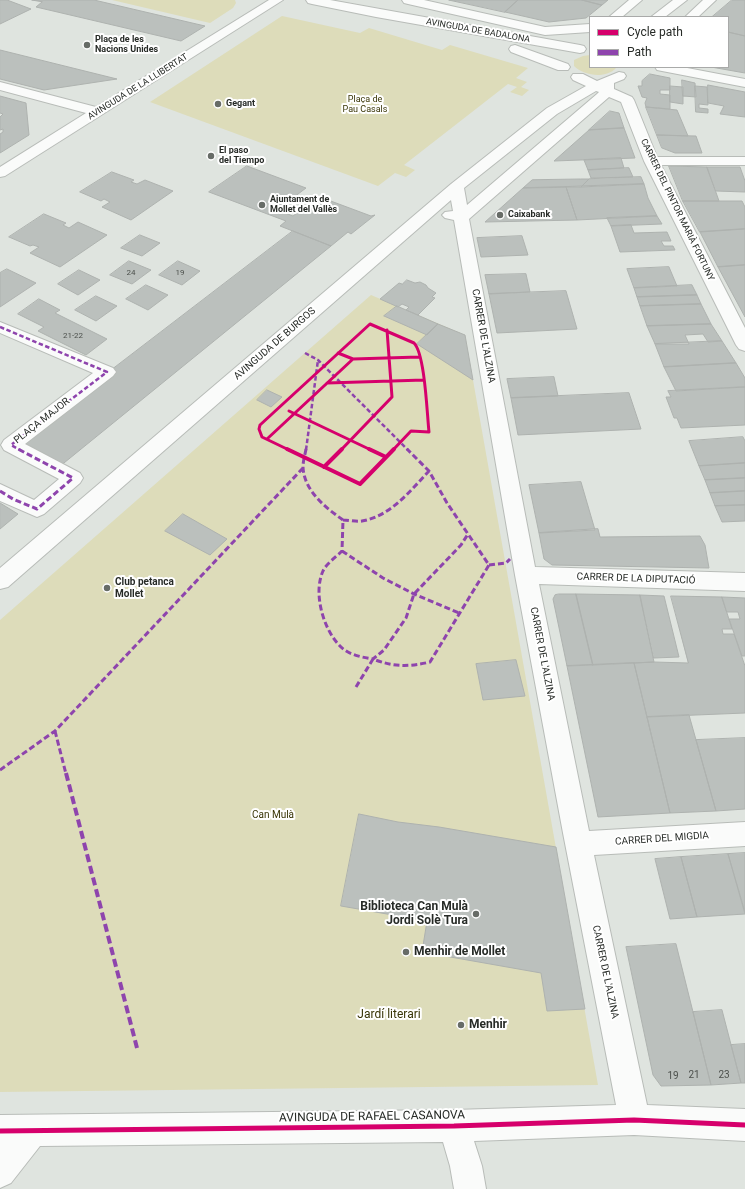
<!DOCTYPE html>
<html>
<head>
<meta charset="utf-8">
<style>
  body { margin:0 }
  #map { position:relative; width:745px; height:1189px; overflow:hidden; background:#dfe4df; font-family:Roboto,sans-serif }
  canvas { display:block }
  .legend { position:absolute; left:589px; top:16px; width:140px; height:52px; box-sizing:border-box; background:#fff; border:1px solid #a9aaa9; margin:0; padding:5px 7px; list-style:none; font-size:12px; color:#272b27 }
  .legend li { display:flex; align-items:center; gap:8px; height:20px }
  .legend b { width:20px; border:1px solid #a9aaa9 }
</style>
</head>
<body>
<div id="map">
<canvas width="745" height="1189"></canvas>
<ul class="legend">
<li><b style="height:5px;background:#d6006c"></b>Cycle path</li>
<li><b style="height:5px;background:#8e44ad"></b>Path</li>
</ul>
</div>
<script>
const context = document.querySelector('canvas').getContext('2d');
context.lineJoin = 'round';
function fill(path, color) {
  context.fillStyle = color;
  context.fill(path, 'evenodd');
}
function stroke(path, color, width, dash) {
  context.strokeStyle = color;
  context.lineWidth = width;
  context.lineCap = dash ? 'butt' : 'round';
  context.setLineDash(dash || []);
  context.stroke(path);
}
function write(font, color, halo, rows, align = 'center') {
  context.font = font + ' Roboto,sans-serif';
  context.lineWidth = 4;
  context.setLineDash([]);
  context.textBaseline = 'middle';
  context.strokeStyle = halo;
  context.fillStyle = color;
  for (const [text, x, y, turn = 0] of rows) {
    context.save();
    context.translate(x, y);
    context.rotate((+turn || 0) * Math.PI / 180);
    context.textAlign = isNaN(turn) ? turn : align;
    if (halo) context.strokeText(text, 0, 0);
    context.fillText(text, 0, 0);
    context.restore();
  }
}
const green = new Path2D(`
  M 112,0 L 235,0 L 236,3 L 233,8 L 210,23 Z
  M 282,16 L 360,33 L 369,28 L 442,50 L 450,45 L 528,68 L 516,78 L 527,82 L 521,87 L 529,90 L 522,96 L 510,92 L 517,87 L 508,84 L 404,165 L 415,170 L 406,177 L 395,173 L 378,186 L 150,102 Z
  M 590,55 L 590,67 L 616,68 C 606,79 584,76 574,66 L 574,60 L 583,56 Z
  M 371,295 L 465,335 L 598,1085 L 0,1092 L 0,620 Z`);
const building = new Path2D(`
  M 0,0 L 7,0 L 31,9 L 0,24 Z
  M 32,0 L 94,0 L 205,26 L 181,41 L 36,7 L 42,2 Z
  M 449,0 L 518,0 L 505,12 Z
  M 518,0 L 582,0 L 602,5 L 586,18 L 549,22 L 505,12 Z
  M 582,0 L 608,0 L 602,5 Z
  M 732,0 L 745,0 L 745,36 L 728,32 L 728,17 L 712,17 Z
  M 728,32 L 745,36 L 745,73 L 711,67 L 728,67 Z
  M 0,50 L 117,79 L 44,90 L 0,79 Z
  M 650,74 L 670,78 L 670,90 L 660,90 L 660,94 L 670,95 L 670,109 L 646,107 L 645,103 L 647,98 L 642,97 L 638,86 L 642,86 L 642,81 Z
  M 682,80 L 695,83 L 696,97 L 683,96 Z
  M 708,85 L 745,92 L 745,117 L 720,114 L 724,106 L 708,103 Z
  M 670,86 L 683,87 L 683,104 L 670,102 Z
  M 695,86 L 707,87 L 708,105 L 699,104 L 699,108 L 708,109 L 708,113 L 696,112 Z
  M 0,96 L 26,103 L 29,135 L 0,153 L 0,134 L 3,132 L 3,129 L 0,130 L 0,117 L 3,114 L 0,113 Z
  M 646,107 L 677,110 L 688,136 L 657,135 Z
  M 610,111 L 619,113 L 624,128 L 589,130 Z
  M 624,128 L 635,158 L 554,161 L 589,130 Z
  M 657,135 L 696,136 L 702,153 L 675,153 L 662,148 Z
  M 621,158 L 624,168 L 588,170 L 584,160 Z
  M 247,166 L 306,188 L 277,210 L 293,216 L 322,195 L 320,197 L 371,216 L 375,215 L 351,234 L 348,232 L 331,246 L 280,226 L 286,221 L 209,192 Z
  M 669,166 L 707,167 L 719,201 L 683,201 Z
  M 707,167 L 740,167 L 745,181 L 745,192 L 716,191 Z
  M 629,168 L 633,177 L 591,178 L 588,170 Z
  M 112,172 L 134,180 L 131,182 L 137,184 L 145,180 L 173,191 L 131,220 L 102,207 L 110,202 L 104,199 L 101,201 L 80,192 Z
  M 641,177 L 644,184 L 581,187 L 589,179 Z
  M 581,179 L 589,179 L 581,187 L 523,188 L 532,180 Z
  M 644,184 L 648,198 L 657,216 L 577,220 L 566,187 Z
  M 566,187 L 577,220 L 485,222 L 523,188 Z
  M 683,201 L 742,201 L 745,207 L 745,229 L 700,232 Z
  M 44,214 L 66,223 L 63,225 L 69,228 L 78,222 L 107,235 L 60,267 L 30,253 L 39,247 L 33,245 L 30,246 L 9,237 Z
  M 657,216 L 662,224 L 611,226 L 607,218 Z
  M 631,225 L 634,233 L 667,232 L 671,241 L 661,241 L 664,246 L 673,246 L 675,250 L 620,252 L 611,226 Z
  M 745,229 L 745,265 L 718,267 L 700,232 Z
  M 293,231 L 331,246 L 59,467 L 18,445 L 51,416 Z
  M 140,235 L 160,243 L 142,256 L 121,248 Z
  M 522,236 L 528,255 L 481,257 L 477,238 Z
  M 129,261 L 151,270 L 132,284 L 110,275 Z
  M 178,261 L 200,271 L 182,285 L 159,275 Z
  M 745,265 L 745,317 L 718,267 Z
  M 669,267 L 677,286 L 634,288 L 627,269 Z
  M 7,269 L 36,283 L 0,307 L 0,273 Z
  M 79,270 L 100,280 L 78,295 L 58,284 Z
  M 526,274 L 530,292 L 489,294 L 485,275 Z
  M 407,280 L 415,283 L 420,282 L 426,285 L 428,288 L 436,293 L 432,297 L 435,298 L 418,315 L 406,310 L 409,307 L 402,304 L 398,307 L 380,299 L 399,283 L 402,284 Z
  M 146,285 L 168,295 L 148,310 L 126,299 Z
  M 692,285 L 697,295 L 637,297 L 634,288 Z
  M 566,291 L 577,329 L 497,333 L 489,294 Z
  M 697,295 L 701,304 L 640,306 L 637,297 Z
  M 96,296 L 117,306 L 96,321 L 75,310 Z
  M 39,299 L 60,310 L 55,313 L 107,339 L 86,355 L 38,331 L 44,327 L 18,314 Z
  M 701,304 L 711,324 L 647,326 L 640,306 Z
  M 397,306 L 406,310 L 438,324 L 427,335 L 384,316 Z
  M 438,324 L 465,335 L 473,380 L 417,344 Z
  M 711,324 L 722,341 L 708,342 L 703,334 L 685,335 L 689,344 L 655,344 L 647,326 Z
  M 722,341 L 736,363 L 664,367 L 655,344 Z
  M 736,363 L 745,378 L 745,387 L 676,391 L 664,367 Z
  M 554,377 L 558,396 L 511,398 L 507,379 Z
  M 740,387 L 745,387 L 745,425 L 681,428 L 677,418 L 674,418 L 666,397 L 671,397 L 668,391 Z
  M 267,390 L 282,397 L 271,407 L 257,400 Z
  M 629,393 L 641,429 L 518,435 L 511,398 Z
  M 743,437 L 745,441 L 745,463 L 699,466 L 689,441 Z
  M 745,463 L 745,478 L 705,480 L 699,466 Z
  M 745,478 L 745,491 L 710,493 L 705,480 Z
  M 581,482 L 595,530 L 539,533 L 529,485 Z
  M 745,491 L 745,505 L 715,506 L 710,493 Z
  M 0,503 L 18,514 L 0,529 Z
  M 745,505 L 745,521 L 722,522 L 715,506 Z
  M 183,514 L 227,539 L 210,555 L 165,531 Z
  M 598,529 L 600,537 L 700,536 L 705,545 L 709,568 L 552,565 L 544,559 L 539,533 Z
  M 559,594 L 576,594 L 593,665 L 567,666 L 553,599 L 555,595 Z
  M 576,594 L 640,595 L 654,662 L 593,665 Z
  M 640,595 L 664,596 L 679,657 L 654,658 Z
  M 671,596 L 722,597 L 732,629 L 722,629 L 723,634 L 734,634 L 745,666 L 745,713 L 647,717 L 634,663 L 654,662 L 688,663 Z
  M 722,597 L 745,598 L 745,656 L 742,656 L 729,619 L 740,619 L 738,612 L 727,612 Z
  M 516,660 L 525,696 L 483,700 L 476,664 Z
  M 634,663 L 670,813 L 598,817 L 567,666 Z
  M 689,715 L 716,811 L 670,813 L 647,717 Z
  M 745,738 L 745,809 L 716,811 L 696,740 Z
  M 359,814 L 398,822 L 439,827 L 556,847 L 585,1009 L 547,1011 L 541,973 L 422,952 L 427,921 L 341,906 Z
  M 745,853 L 745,912 L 728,854 Z
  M 728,854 L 745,914 L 697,917 L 681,857 Z
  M 681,857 L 697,917 L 670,919 L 655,859 Z
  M 676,944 L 693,1012 L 711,1085 L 661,1086 L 653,1075 L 626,947 Z
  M 722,1010 L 741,1083 L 711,1085 L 693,1012 Z
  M 745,1044 L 745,1083 L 741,1083 L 731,1045 Z`);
const minor = new Path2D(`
  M 269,0 L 283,0 L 5,176 L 0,177 L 0,167 L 86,113 L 0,90 L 0,82 L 96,107 Z
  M 306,0 L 330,0 L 580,45 L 584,46 L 586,49 L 584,52 L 580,53 L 376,17 L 312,4 L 308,3 Z
  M 402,0 L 424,0 L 545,27 L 590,24 L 590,32 L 545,35 L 408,4 L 404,3 Z
  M 629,0 L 642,0 L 622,17 L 609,17 Z
  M 673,0 L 687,0 L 665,17 L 651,17 Z
  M 703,0 L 716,0 L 698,17 L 685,17 Z
  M 515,45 L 568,64 L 570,67 L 568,70 L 558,70 L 511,52 L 509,49 L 511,46 Z
  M 655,67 L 682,67 L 745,79 L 745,87 L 662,71 L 657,70 Z
  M 619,72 L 624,73 L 626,76 L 624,79 L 614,83 L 614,89 L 632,97 L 634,100 L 657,157 L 745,157 L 745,165 L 661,165 L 745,328 L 745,351 L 739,349 L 736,345 L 644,161 L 621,102 L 609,97 L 469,219 L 535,567 L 745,573 L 745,591 L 539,584 L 589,831 L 745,822 L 745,846 L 594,855 L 647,1105 L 745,1109 L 745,1141 L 634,1135 L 474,1141 L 482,1166 L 486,1189 L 454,1189 L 450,1166 L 443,1142 L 40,1146 L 11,1183 L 0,1188 L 0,1115 L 454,1110 L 616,1105 L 563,833 L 515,575 L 454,220 L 445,218 L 442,215 L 445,212 L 453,211 L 451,200 L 8,587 L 0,589 L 0,568 L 451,184 L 547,108 L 586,86 L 573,80 L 571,77 L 573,74 L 583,74 L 597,81 ZM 596,91 L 599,92 L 597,94 L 467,205 L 464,188 L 557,114 Z
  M 0,322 L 113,368 L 116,372 L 113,376 L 25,444 L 80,473 L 83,478 L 80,483 L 44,514 L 37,517 L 0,501 L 0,484 L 34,500 L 59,479 L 4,450 L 1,445 L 4,440 L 93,373 L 0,333 Z`);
const quietFar2 = new Path2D(`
  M 0,327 L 107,372 L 11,445 L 20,450
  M 305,353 L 318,360 L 408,450
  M 306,450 L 318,360`);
const quietFar1 = new Path2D(`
  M 306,449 C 305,455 303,461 303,467 C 304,491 326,508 343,520 L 342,551 C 336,557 326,564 323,571 C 313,593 323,628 339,645 C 348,655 361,657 373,659 L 384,650 L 406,618 L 414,594 L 461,545 L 468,534
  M 0,491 L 13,499 L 37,509 L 73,478 L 18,449
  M 343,520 C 349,520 356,522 362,521 C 391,516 410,491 429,471
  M 342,551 L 383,578 L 414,594 L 459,613
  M 489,565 L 506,563 L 510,559
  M 356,687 L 373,659 C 393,667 409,667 430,662 L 489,565 L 447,503 L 429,471 L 407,449
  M 55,731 L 66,774
  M 0,770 L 55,731 L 303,468`);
const quiet = new Path2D(`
  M 66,773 L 137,1048`);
const cyclewayFar2 = new Path2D(`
  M 338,353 L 353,359 L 419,357
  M 327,383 L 424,380
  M 289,411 L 371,450
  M 267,439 L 353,359
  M 289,450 L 262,437 L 259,429 L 260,425 L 370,324 L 414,343 C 425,354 427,414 429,432 L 411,431 L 393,450
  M 341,450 L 392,397 L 387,330`);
const cyclewayFar1 = new Path2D(`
  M 287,449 L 360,484 L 394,449
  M 369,449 L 386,457
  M 324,467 L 342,449`);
const cycleway = new Path2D(`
  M 0,1131 L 454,1126 L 634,1120 L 745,1125`);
const markers = [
  [87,45,4,"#676c67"],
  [218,104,4,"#676c67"],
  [211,156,4,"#676c67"],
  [262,205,4,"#676c67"],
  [500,215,4,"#676c67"],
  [107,588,4,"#676c67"],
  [476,914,4,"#676c67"],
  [406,952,4,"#676c67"],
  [461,1025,4,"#676c67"]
];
const numberNames = [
  ["24",131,273],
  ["19",180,273],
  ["21-22",73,336]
];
const farStreetnames = [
  ["AVINGUDA DE BADALONA",478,31,10],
  ["AVINGUDA DE LA LLIBERTAT",138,87,-32],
  ["CARRER DEL PINTOR MARIÀ FORTUNY",677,210,64]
];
const farPoinames = [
  ["Plaça de les",95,40],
  ["Nacions Unides",95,50],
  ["Gegant",226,104],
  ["El paso",219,151],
  ["del Tiempo",219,161],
  ["Ajuntament de",270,200],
  ["Mollet del Vallès",270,210],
  ["Caixabank",508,215]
];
const farParknames = [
  ["Plaça de",365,100],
  ["Pau Casals",365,110]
];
const streetNames = [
  ["CARRER DE L'ALZINA",483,336,80],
  ["AVINGUDA DE BURGOS",275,344,-41],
  ["PLAÇA MAJOR",42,421,-38],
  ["CARRER DE LA DIPUTACIÓ",636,579,2],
  ["CARRER DE L'ALZINA",542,654,79],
  ["CARRER DEL MIGDIA",662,839,-4],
  ["CARRER DE L'ALZINA",605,972,78]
];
const poiNames = [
  ["Club petanca",115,582],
  ["Mollet",115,594]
];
const parkNames = [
  ["Can Mulà",273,815]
];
const nearNumbernames = [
  ["21",694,1075],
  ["23",724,1075],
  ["19",673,1076]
];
const nearPoinames = [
  ["Biblioteca Can Mulà",468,907,"right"],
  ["Jordi Solè Tura",468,921,"right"],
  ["Menhir de Mollet",414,952],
  ["Menhir",469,1025]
];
const nearParknames = [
  ["Jardí literari",389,1015]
];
const nearStreetnames = [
  ["AVINGUDA DE RAFAEL CASANOVA",372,1117,-1]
];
fill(green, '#dddcba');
fill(building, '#bbc0bd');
stroke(building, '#aeb2af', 1);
stroke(minor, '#b8bcb8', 2);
fill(minor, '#fafbfa');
stroke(quietFar2, '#8e44ad', 2.5, [4.5, 2.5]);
stroke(quietFar1, '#8e44ad', 3, [6, 3]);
stroke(quiet, '#8e44ad', 4, [8, 4]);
stroke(cyclewayFar2, '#d6006c', 3);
stroke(cyclewayFar1, '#d6006c', 4);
stroke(cycleway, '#d6006c', 5);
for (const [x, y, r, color] of markers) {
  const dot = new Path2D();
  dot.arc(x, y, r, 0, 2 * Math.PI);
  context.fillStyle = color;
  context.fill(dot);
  stroke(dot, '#fff', 1.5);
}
write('8px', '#4c504c', null, numberNames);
write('9px', '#272b27', '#fff', farStreetnames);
write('bold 9px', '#272b27', '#fff', farPoinames, 'left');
write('9px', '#383405', '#fff', farParknames);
write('10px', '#272b27', '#fff', streetNames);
write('bold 10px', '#272b27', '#fff', poiNames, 'left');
write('10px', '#383405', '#fff', parkNames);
write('10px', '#4c504c', null, nearNumbernames);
write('bold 12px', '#272b27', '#fff', nearPoinames, 'left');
write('12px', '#383405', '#fff', nearParknames);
write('12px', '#272b27', '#fff', nearStreetnames);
</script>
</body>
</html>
